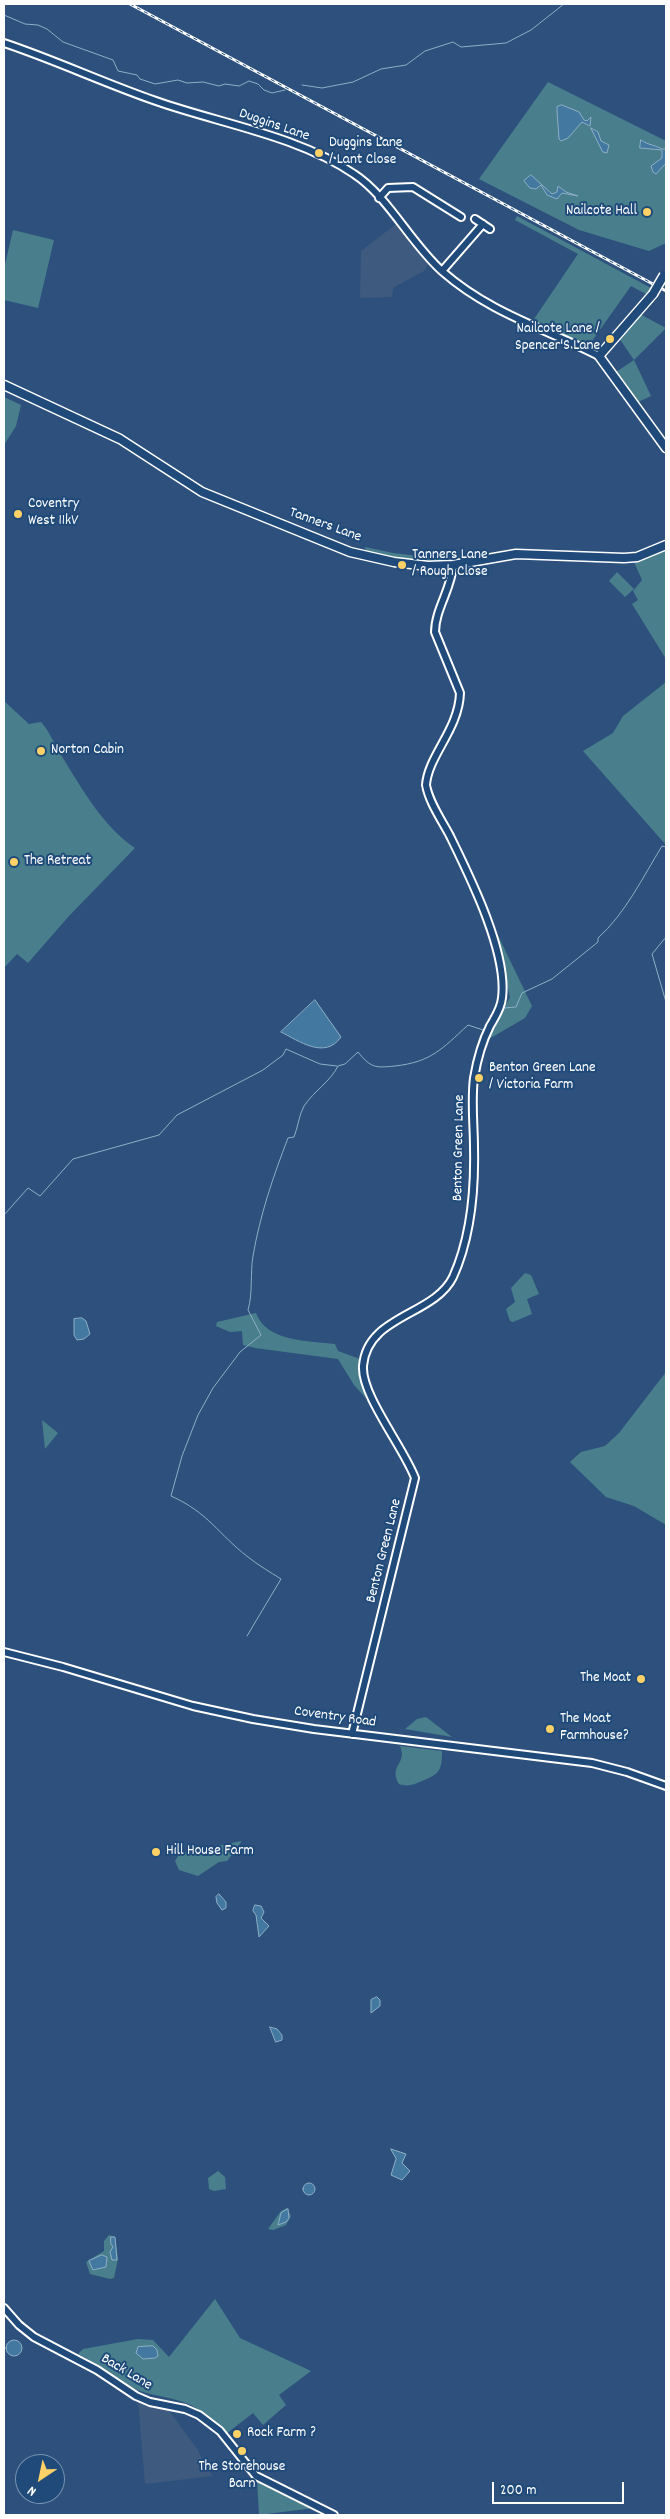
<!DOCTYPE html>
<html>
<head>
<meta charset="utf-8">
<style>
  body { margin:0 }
  #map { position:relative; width:670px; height:2519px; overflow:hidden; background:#2d517c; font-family:Dekko,sans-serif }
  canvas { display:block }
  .frame { position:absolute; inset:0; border:5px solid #fff; pointer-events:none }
  .north { position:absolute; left:15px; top:2454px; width:50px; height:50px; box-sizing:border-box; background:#1f4a7a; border:1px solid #7992af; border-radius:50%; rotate:214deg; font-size:14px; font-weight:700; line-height:20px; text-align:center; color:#fff }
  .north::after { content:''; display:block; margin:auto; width:18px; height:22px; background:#ffd166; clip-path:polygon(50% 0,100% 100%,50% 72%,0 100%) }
  .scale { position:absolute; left:492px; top:2482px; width:132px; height:22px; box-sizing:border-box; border:2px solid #fff; border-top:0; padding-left:6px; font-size:15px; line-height:18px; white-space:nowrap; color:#fff; -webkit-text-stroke:4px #1f4a7a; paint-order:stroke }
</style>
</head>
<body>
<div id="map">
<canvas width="670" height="2519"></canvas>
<div class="frame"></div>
<div class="north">N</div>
<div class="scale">200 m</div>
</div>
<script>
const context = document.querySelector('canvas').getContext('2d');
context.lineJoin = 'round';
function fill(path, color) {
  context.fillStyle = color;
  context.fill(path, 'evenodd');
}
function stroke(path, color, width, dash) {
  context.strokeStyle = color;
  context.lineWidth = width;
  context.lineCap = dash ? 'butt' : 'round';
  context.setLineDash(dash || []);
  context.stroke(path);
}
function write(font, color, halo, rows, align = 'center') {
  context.font = font + ' Dekko,sans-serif';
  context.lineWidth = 4;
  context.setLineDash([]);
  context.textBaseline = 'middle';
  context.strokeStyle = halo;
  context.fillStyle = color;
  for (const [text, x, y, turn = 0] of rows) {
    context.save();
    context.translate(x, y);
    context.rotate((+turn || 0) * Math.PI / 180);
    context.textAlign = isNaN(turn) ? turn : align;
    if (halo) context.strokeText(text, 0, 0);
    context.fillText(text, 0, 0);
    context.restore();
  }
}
const built = new Path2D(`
  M 396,224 L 429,262 L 424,271 L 393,288 L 392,297 L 360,298 L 361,251 Z
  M 138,2401 L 167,2408 L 198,2450 L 204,2465 L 213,2476 L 145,2484 Z`);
const green = new Path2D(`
  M 548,82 L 666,141 L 666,243 L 649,251 L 579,230 L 479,179 Z
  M 517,216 L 651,288 L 646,294 L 631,286 L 587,348 L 532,322 L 578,254 L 515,220 Z
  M 13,230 L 54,240 L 38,308 L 4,300 L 4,269 Z
  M 638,313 L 666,328 L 634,360 L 651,396 L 638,402 L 616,372 L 634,360 L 619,338 Z
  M 4,397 L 21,405 L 16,426 L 4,445 Z
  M 365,547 L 393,553 L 445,559 C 422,568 388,557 366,551 Z
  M 666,550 L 666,659 L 632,604 L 638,600 L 633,591 L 642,580 L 634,562 Z
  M 617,572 L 634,589 L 625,597 L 609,581 Z
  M 666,682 L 666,845 L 583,751 L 613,733 L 623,716 Z
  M 4,701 L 29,724 L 41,722 C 50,732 54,744 61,755 C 81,787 103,827 135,848 L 69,916 L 28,963 L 17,954 L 4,968 Z
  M 493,925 L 532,1006 L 525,1018 L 489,1039 L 510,997 Z
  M 525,1273 L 531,1275 L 539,1294 L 527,1299 L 532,1314 L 513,1322 L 510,1321 L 506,1309 L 515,1302 L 511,1288 Z
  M 256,1313 C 266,1342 310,1341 335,1344 L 338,1351 L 360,1359 L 361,1381 L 374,1407 L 354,1385 L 338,1359 L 255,1348 L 243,1345 L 242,1331 L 230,1332 L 216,1326 L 217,1322 Z
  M 666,1372 L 666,1525 L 634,1506 L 606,1497 L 570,1462 L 581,1452 L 605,1446 L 619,1433 Z
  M 42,1420 L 58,1433 L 45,1449 Z
  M 426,1717 L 452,1737 L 405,1729 L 417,1719 Z
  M 400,1746 L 442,1751 C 442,1770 440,1774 422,1781 C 413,1785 408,1787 399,1784 C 388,1765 408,1764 400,1746 Z
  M 242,1841 L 227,1861 L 219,1862 L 198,1876 L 179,1870 L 175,1861 L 180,1853 Z
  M 218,2171 L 225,2177 L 226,2189 L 214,2191 L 209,2189 L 208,2178 Z
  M 287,2208 L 291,2216 L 286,2225 L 273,2230 L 268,2229 L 281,2211 Z
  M 109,2235 L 115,2237 L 118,2259 L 114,2278 L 110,2279 L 90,2274 L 86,2262 L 104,2251 L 104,2241 Z
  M 215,2299 L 240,2338 L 311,2371 L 279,2395 L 286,2405 L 263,2425 L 253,2413 L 226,2434 C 214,2422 202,2409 186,2403 C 168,2396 149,2396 130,2387 C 111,2378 98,2363 78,2354 L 83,2349 L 138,2339 L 153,2340 L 169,2357 Z
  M 257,2479 L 314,2508 L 259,2515 Z`);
const water = new Path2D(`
  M 562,105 L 579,112 L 584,120 L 587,121 L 591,117 L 590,126 L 582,122 L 568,138 L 561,141 L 559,139 L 557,111 L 557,107 Z
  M 591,128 L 598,132 L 601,141 L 609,145 L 607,153 L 603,152 Z
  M 641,140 C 648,145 655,145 662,149 L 666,149 L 666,163 L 656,174 L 653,172 L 651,166 L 662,158 L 662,150 L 640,148 Z
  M 531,175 L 552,194 L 557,192 L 558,186 L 566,192 L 578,196 L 562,193 L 557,199 L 547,195 L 541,185 L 536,189 L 530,188 L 524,181 Z
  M 315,1000 L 341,1037 C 325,1060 299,1041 281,1032 Z
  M 82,1318 L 86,1321 L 90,1334 L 84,1339 L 77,1340 L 74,1335 L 74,1319 Z
  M 219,1894 L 226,1902 L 226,1908 L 222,1910 L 217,1903 L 216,1897 Z
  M 255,1905 L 261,1906 L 264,1912 L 261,1918 L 269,1926 L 259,1937 L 256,1915 L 253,1911 Z
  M 377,1997 L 380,2000 L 380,2006 L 371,2013 L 371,2000 Z
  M 270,2027 L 277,2029 L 282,2035 L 282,2040 L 276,2042 Z
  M 391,2149 L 406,2154 L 402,2163 L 410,2171 L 402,2180 L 391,2175 L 396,2159 Z
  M303 2189a6 6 0 1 1 12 0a6 6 0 1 1-12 0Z
  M 288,2209 L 289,2218 L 286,2222 L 278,2225 L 281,2213 Z
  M 111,2237 L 115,2237 L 117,2260 L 112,2260 L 110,2252 L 113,2247 L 111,2244 Z
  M 102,2255 L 107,2257 L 106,2267 L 93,2270 L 89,2261 Z
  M6 2348a8 8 0 1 1 16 0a8 8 0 1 1-16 0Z
  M 153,2346 L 157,2350 L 158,2356 L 155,2358 L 143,2359 L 136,2353 L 138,2347 Z`);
const stream = new Path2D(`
  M 4,15 L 25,24 L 38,25 L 47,29 L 63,42 L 113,60 L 118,71 L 137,75 L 140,79 L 155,84 L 178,80 L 187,83 L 203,82 L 219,86 L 225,84 L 239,86 L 249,81 L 258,84 L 264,90 L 272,93 L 285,90
  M 302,85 L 322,88 L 353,82 L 381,69 L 406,65 L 425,51 L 453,42 L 461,47 L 506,43 L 531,30 L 564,4
  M 666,937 L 652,954 L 666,1002
  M 490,1034 L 504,1008 L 516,1007 L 522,993 L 552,979 L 598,942 L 598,938 C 625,914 643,877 662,846 L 666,847
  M 4,1215 L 28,1188 L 40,1196 L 73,1159 L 159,1135 L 177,1115 L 263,1070 L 283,1055 L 286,1049 L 320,1064 L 337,1066
  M 247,1636 L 281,1579 C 270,1572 258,1565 248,1557 C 218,1534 209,1513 171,1496 L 182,1456 L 198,1415 L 213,1388 L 240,1352 L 261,1335 L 248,1310 C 253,1293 250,1274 253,1256 C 260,1215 273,1177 288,1138 L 294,1137 C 298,1127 299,1115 304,1106 C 314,1091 330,1082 338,1066 L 345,1064 L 358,1052 C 371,1068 375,1068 395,1066 C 431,1062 442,1049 468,1025 L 483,1030`);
const minor = new Path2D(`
  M 4,43 C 55,60 104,83 156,101 C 218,123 299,136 354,174 C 388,196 411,244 443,272 C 490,313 544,328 599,356
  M 379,198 L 388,188 L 413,187 L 461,217
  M 475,219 L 490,229
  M 442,271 L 483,224
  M 4,1652 L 63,1667 L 193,1706 L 253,1719 L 314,1729 L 592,1763 L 627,1772 L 666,1786
  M 352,1734 L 415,1478 C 404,1448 361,1395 363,1366 C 367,1315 434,1316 453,1277 C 471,1237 475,1191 474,1148 C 474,1125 471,1101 474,1078 C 477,1060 482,1042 490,1026 C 495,1017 501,1009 502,998 C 508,952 469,875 449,834 C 441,819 429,802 426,785 C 428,756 459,729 460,693 L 435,632 C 435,609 452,588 453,565
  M 4,2308 L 19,2325 L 34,2337 L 97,2370 L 136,2396 L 150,2402 L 185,2409 L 199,2415 L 220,2431 L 256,2476 L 334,2515`);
const major = new Path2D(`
  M 653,294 L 599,356 L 666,448
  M 4,385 L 120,439 L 202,492 L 350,552 L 394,562 L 428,566 L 453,565 L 516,554 L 624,558 L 637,557 L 666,545`);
const rail = new Path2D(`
  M 130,4 L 666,291`);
const majorBridge = new Path2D(`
  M 653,294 L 664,275`);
const markers = [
  [319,153,5,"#ffd166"],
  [647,212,5,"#ffd166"],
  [610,339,5,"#ffd166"],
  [18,514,5,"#ffd166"],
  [402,565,5,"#ffd166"],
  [41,751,5,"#ffd166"],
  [14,862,5,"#ffd166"],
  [479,1078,5,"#ffd166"],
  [641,1679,5,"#ffd166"],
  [550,1729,5,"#ffd166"],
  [156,1852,5,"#ffd166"],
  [237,2434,5,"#ffd166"],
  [242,2451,5,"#ffd166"]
];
const streetNames = [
  ["Duggins Lane",274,126,19],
  ["Tanners Lane",325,526,20],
  ["Benton Green Lane",460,1148,-89],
  ["Benton Green Lane",385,1551,-76],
  ["Coventry Road",335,1718,8],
  ["Back Lane",126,2373,31]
];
const poiNames = [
  ["Duggins Lane",329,144],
  ["/ Lant Close",329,161],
  ["Nailcote Hall",637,212,"right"],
  ["Nailcote Lane /",600,330,"right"],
  ["Spencer'S Lane",600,347,"right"],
  ["Coventry",28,505],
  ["West 11kV",28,522],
  ["Tanners Lane",412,556],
  ["/ Rough Close",412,573],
  ["Norton Cabin",51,751],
  ["The Retreat",24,862],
  ["Benton Green Lane",489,1069],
  ["/ Victoria Farm",489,1086],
  ["The Moat",631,1679,"right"],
  ["The Moat",560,1720],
  ["Farmhouse?",560,1737],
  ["Hill House Farm",166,1852],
  ["Rock Farm ?",247,2434],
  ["The Storehouse",242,2468,"center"],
  ["Barn",242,2485,"center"]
];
fill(built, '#3e5a7e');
fill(green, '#497f8d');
fill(water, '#4379a0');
stroke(water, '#8eafc6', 1);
stroke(stream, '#8eafc6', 1);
stroke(minor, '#fff', 10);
stroke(major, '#fff', 11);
stroke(minor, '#1f4a7a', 6);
stroke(major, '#1f4a7a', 8);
stroke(rail, '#fff', 3);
stroke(rail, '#1f4a7a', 1, [4]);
stroke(majorBridge, '#fff', 11, []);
stroke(majorBridge, '#1f4a7a', 8);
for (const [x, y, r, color] of markers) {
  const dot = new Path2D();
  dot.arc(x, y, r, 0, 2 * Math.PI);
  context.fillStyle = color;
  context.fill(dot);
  stroke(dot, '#1f4a7a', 2);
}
write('15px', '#fff', '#1f4a7a', streetNames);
write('15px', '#fff', '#1f4a7a', poiNames, 'left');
</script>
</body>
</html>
